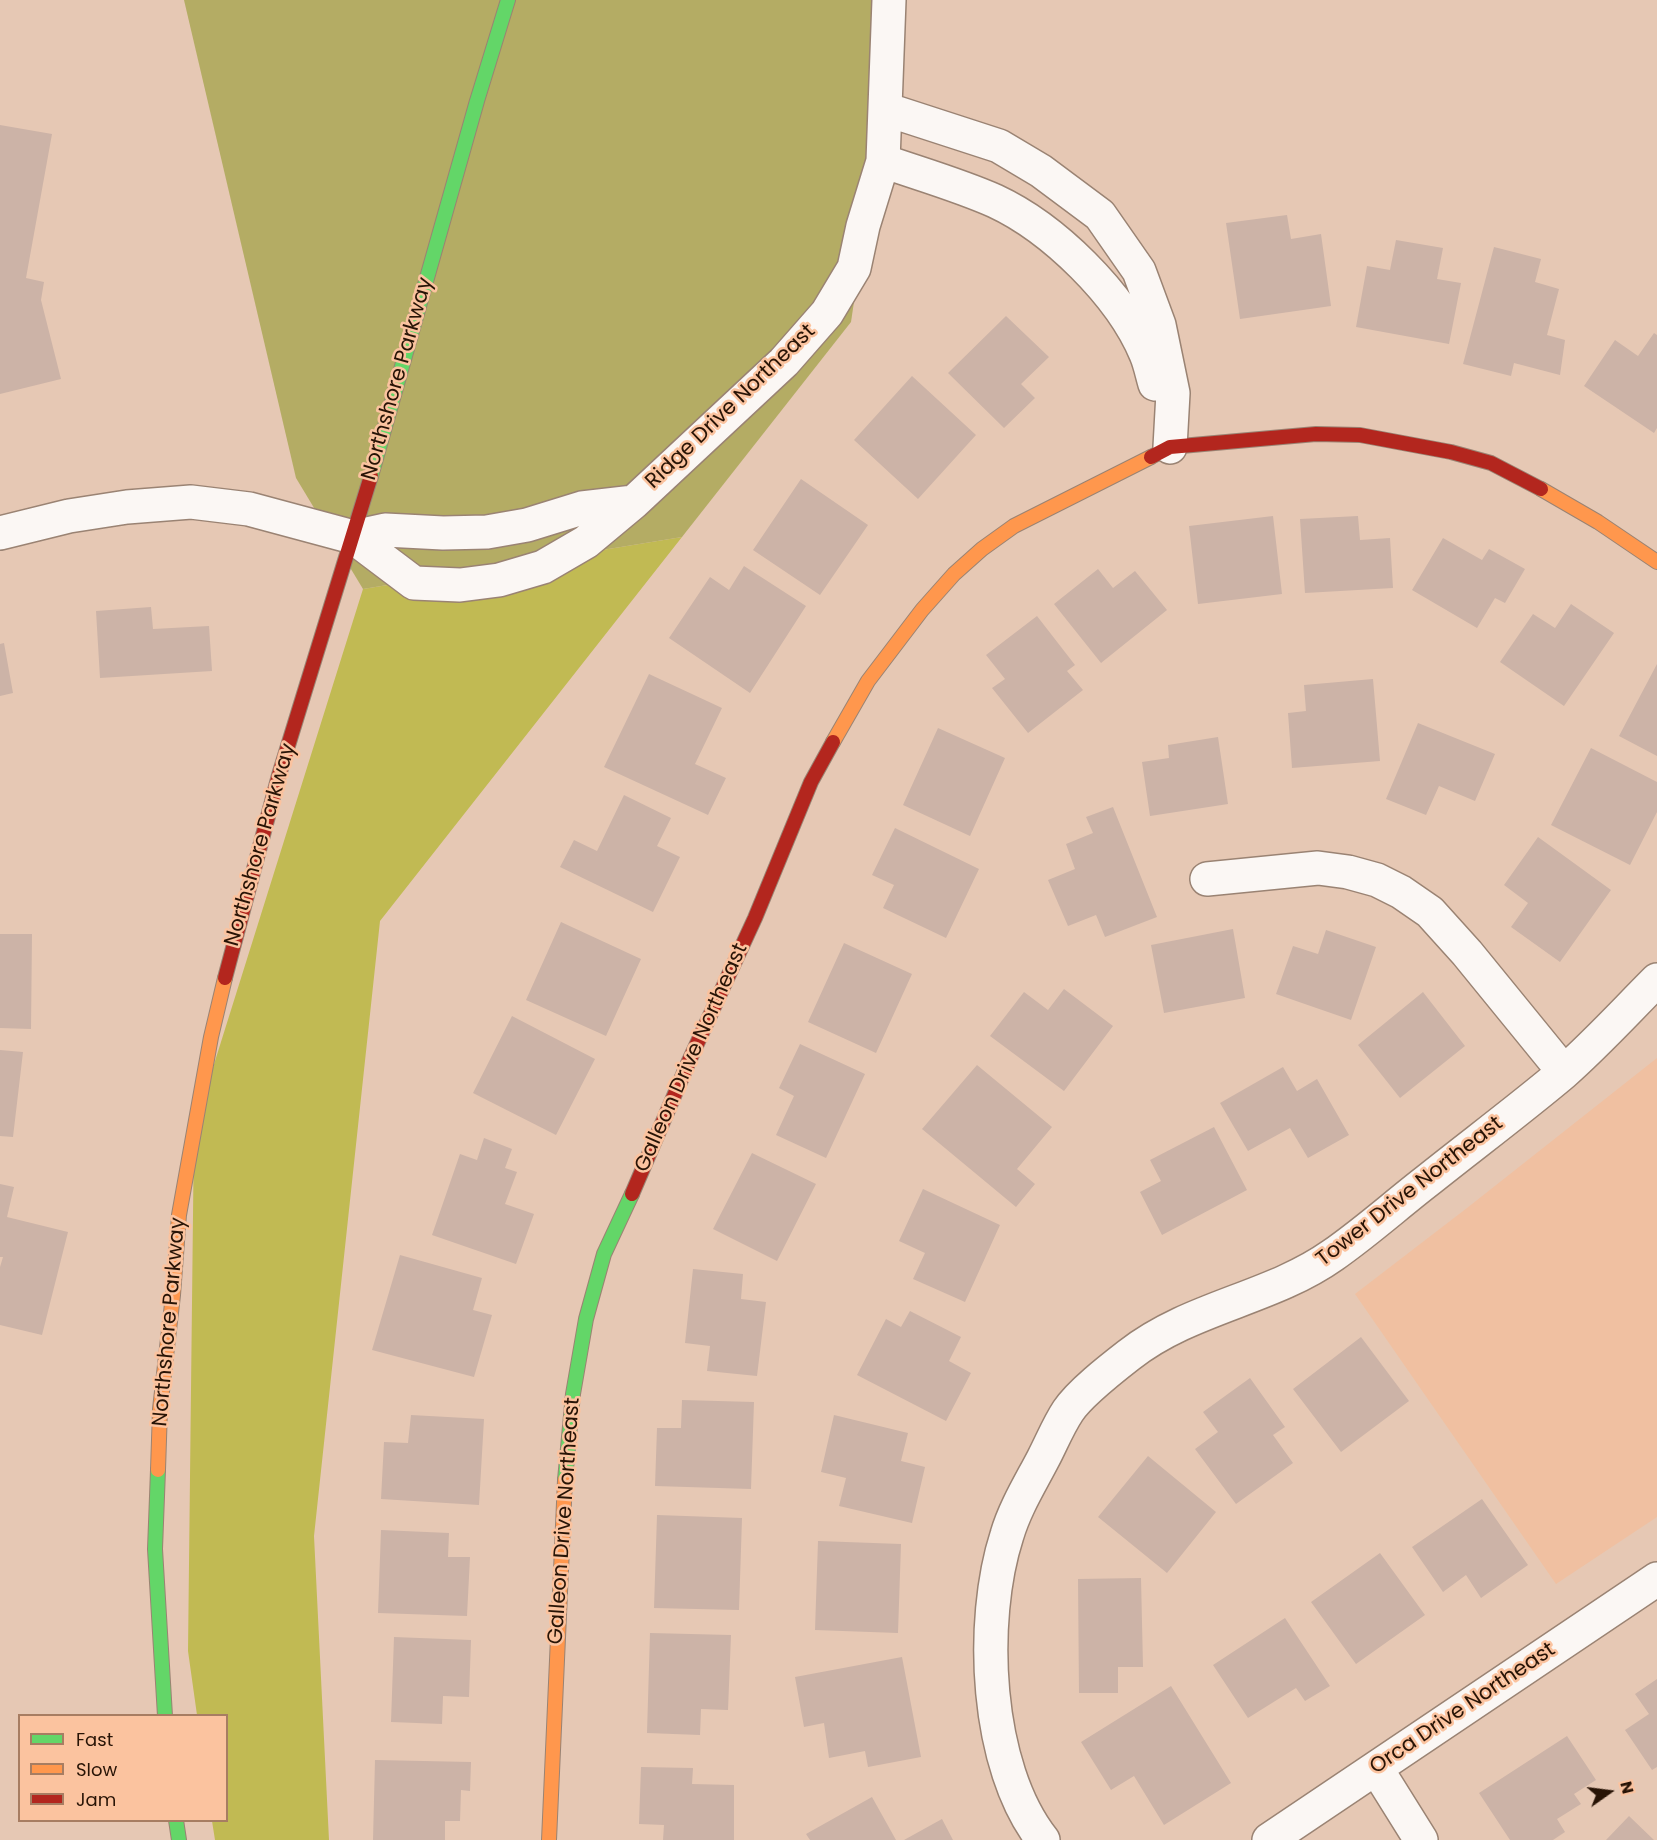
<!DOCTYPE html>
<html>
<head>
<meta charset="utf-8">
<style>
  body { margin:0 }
  #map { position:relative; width:1657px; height:1840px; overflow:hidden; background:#e6c8b4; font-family:Poppins,sans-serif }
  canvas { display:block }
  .legend { position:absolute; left:18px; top:1714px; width:210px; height:108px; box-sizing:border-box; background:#fbc39f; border:2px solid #a77d62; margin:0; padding:8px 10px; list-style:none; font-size:18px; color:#281406 }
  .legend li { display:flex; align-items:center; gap:12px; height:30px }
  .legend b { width:30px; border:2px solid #a77d62 }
  .north { position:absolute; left:1579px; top:1762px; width:60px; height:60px; -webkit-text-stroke:4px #fbc39f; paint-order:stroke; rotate:76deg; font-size:16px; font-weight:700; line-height:24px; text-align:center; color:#281406 }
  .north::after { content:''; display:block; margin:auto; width:21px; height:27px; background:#281406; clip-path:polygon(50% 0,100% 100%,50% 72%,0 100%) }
</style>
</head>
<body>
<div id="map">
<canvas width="1657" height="1840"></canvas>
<ul class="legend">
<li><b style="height:8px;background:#63d668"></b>Fast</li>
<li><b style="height:8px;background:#ff974d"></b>Slow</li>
<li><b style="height:8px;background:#b3261e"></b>Jam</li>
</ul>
<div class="north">N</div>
</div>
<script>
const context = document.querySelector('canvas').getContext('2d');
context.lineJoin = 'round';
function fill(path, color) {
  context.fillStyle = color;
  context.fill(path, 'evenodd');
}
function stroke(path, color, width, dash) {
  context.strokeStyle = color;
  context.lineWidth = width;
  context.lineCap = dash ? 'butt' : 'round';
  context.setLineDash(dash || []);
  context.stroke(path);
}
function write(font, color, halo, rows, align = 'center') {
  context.font = font + ' Poppins,sans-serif';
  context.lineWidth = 5;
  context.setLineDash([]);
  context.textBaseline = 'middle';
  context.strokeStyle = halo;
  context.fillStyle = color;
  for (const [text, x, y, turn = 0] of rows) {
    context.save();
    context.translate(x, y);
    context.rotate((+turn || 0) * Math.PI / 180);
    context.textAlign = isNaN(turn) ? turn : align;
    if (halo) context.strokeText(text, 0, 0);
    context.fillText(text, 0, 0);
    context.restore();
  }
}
const built = new Path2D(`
  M 1657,1058 L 1657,1517 L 1556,1584 L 1355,1294 L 1467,1208 Z`);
const green = new Path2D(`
  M 682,537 L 380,921 L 314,1536 L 329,1840 L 215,1840 L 212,1821 L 226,1820 L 226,1716 L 197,1715 L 188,1651 L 194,1128 L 363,589 Z`);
const forest = new Path2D(`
  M 184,0 L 899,0 L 851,322 L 682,537 L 363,589 L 296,478 Z`);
const building = new Path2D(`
  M 0,125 L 52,134 L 26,278 L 44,282 L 41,300 L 61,379 L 0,394 Z
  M 1287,215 L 1291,239 L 1321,234 L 1331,306 L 1240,319 L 1226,223 Z
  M 1396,240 L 1443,248 L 1437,279 L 1461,283 L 1449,344 L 1356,327 L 1367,266 L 1390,270 Z
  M 1494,247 L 1541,259 L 1535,282 L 1559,289 L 1547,335 L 1565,340 L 1560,375 L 1514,363 L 1511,376 L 1463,364 Z
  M 1006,316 L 1049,357 L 1021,384 L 1035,398 L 1004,428 L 948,373 Z
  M 1654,333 L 1657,335 L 1657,428 L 1654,433 L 1584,386 L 1615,340 L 1638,356 Z
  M 912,376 L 976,435 L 918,499 L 854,440 Z
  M 801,479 L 868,525 L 820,595 L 753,550 Z
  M 1273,516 L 1282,594 L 1198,604 L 1189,526 Z
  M 1358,516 L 1360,540 L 1390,538 L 1393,588 L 1305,593 L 1300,519 Z
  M 1443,538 L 1482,560 L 1489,549 L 1525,569 L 1505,603 L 1495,598 L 1477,628 L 1412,590 Z
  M 744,566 L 806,606 L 750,693 L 669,638 L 710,577 L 729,590 Z
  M 1098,569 L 1113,588 L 1135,571 L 1167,610 L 1101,663 L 1054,604 Z
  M 1571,604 L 1614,633 L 1564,706 L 1500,662 L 1533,614 L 1555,628 Z
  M 151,607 L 153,629 L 209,626 L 212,671 L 100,678 L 96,611 Z
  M 1037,616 L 1075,665 L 1067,671 L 1083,690 L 1028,733 L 992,688 L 1005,679 L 986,655 Z
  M 4,643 L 13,693 L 0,696 L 0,644 Z
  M 1657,664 L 1657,756 L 1619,736 Z
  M 649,674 L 722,708 L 695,764 L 726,778 L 708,815 L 604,767 Z
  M 1373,679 L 1380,761 L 1292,768 L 1288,713 L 1306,711 L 1304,685 Z
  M 1418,723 L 1495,754 L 1475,801 L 1439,786 L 1426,815 L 1386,799 Z
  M 938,728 L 1005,758 L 970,836 L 903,805 Z
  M 1218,737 L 1228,804 L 1150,816 L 1142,762 L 1169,758 L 1168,745 Z
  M 1591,748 L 1657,782 L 1657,812 L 1630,865 L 1551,825 Z
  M 624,795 L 671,818 L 657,846 L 680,857 L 653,912 L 560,867 L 574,840 L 597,851 Z
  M 1113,807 L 1157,917 L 1105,937 L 1096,915 L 1068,926 L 1048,880 L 1075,869 L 1066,844 L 1093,833 L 1086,817 Z
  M 895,828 L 979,869 L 946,938 L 883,908 L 894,885 L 872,875 Z
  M 1538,837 L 1611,890 L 1560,962 L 1511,927 L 1528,903 L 1504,885 Z
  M 561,922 L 641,959 L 606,1036 L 526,1000 Z
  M 1233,929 L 1245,998 L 1164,1013 L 1151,945 Z
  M 1326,930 L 1376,947 L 1351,1020 L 1276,994 L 1293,946 L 1318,954 Z
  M 0,934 L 32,934 L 31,1029 L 0,1028 Z
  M 844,943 L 912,974 L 876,1053 L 808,1022 Z
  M 1064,989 L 1113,1026 L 1064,1091 L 990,1036 L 1024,992 L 1048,1010 Z
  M 1423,992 L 1465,1046 L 1400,1098 L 1358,1045 Z
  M 512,1016 L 595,1059 L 556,1135 L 473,1093 Z
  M 800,1044 L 865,1074 L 826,1158 L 776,1135 L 794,1096 L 779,1088 Z
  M 0,1050 L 23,1052 L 13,1137 L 0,1136 Z
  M 977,1065 L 1052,1127 L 1017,1169 L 1035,1184 L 1016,1207 L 922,1129 Z
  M 1283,1067 L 1297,1091 L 1317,1079 L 1349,1135 L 1308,1158 L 1290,1128 L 1248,1151 L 1220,1103 Z
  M 1214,1127 L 1247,1190 L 1162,1235 L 1140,1192 L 1161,1181 L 1150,1160 Z
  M 484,1138 L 512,1149 L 505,1168 L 517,1172 L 505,1204 L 534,1214 L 516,1264 L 432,1235 L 460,1154 L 477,1160 Z
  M 752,1153 L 816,1184 L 777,1261 L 713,1229 Z
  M 0,1184 L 14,1187 L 7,1217 L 68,1232 L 42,1335 L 0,1325 L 0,1267 L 3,1257 L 0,1257 Z
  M 923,1189 L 1000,1225 L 965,1302 L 913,1279 L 925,1253 L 899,1241 Z
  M 400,1255 L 482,1278 L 473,1310 L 492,1315 L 474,1377 L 372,1350 Z
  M 693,1269 L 743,1274 L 741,1299 L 766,1302 L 757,1376 L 707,1371 L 710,1346 L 685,1343 Z
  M 910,1311 L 961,1337 L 949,1361 L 971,1373 L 946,1421 L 857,1375 L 886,1319 L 901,1327 Z
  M 1361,1337 L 1409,1401 L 1341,1452 L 1293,1389 Z
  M 1250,1378 L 1285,1427 L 1273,1435 L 1293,1463 L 1236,1504 L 1195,1449 L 1218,1432 L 1203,1412 Z
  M 682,1400 L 754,1402 L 751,1489 L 655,1486 L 657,1428 L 681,1428 Z
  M 411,1415 L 484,1419 L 479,1505 L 381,1499 L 384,1442 L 408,1443 Z
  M 834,1415 L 908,1433 L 901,1461 L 925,1467 L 912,1523 L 839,1506 L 846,1478 L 821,1472 Z
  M 1148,1456 L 1216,1512 L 1167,1573 L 1098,1517 Z
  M 1482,1499 L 1528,1565 L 1481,1598 L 1466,1575 L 1443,1592 L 1412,1547 Z
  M 657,1515 L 742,1518 L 739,1610 L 654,1608 Z
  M 381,1530 L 449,1533 L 448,1557 L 470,1557 L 467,1616 L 378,1613 Z
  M 818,1541 L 901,1544 L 898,1633 L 815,1630 Z
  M 1380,1553 L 1425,1615 L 1356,1664 L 1311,1602 Z
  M 1141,1578 L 1143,1667 L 1118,1667 L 1118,1693 L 1079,1693 L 1078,1579 Z
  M 1285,1618 L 1330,1686 L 1305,1701 L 1296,1688 L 1248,1718 L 1213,1665 Z
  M 650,1633 L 731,1635 L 728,1710 L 701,1709 L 700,1735 L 647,1733 Z
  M 394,1637 L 471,1640 L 469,1697 L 443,1696 L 442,1724 L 391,1722 Z
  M 902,1657 L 921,1757 L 868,1767 L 865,1751 L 829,1758 L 824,1723 L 804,1727 L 795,1677 Z
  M 1657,1679 L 1657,1767 L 1652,1770 L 1625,1730 L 1649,1714 L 1635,1694 Z
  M 1171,1686 L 1231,1783 L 1164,1825 L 1134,1776 L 1111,1790 L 1081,1742 Z
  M 1567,1736 L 1596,1780 L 1574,1794 L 1581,1804 L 1557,1819 L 1565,1832 L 1553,1840 L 1510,1840 L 1479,1793 Z
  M 375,1760 L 471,1762 L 470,1791 L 461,1790 L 460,1821 L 445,1821 L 445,1840 L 373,1840 Z
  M 641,1767 L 693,1768 L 692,1784 L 734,1785 L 734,1840 L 663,1840 L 664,1825 L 639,1824 Z
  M 872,1797 L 896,1840 L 810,1840 L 806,1834 Z
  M 1629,1816 L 1654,1840 L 1606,1840 Z
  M 942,1819 L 953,1840 L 904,1840 Z`);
const street = new Path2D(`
  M 885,109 L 999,146 L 1041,171 L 1100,215 L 1139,271 L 1159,325 L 1173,393 L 1170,447
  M 883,161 C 920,174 959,185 995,201 C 1053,228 1121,294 1146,354 C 1150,363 1152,374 1155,384
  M 0,533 L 69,516 L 127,507 L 191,502 L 249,509 L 353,537 L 414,583 L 460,585 L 499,580 L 543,567 L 586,542 L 634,502 L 784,362 L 827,313 L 854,268 L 863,226 L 883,161 L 889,0
  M 353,537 L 385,530 L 443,533 L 487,532 L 527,525 L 582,508 L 634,502
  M 1207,879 L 1318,868 L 1348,872 L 1377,880 L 1401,892 L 1430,912 L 1467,953 L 1564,1072
  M 1376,1768 L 1421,1840
  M 1043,1840 C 985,1767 979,1621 1007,1535 C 1015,1508 1030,1484 1043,1459 C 1051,1444 1058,1426 1068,1411 C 1080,1393 1111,1369 1129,1355 C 1190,1307 1271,1299 1333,1255 C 1366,1232 1396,1205 1427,1181 C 1472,1145 1519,1110 1563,1073 C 1596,1044 1626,1011 1657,980
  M 1269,1840 L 1657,1579`);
const fast = new Path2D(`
  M 371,476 L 477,101 L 508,0
  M 158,1470 L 155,1549 L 165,1716
  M 565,1480 L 573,1394 L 586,1319 L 604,1254 L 632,1194
  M 176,1820 L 179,1840`);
const slow = new Path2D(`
  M 1541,489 L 1598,522 L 1657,562
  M 833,742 L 868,681 L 922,610 L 954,574 L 982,549 L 1014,526 L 1151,457
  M 158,1470 L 160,1409 L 173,1295 L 179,1215 L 211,1037 L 225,978
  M 549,1840 L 565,1480`);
const jam = new Path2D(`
  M 1151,457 L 1170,447 L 1316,434 L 1360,435 L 1451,452 L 1491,463 L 1541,489
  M 225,978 L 279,775 L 371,476
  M 632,1194 L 689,1061 L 755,918 L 811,782 L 833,742`);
const streetNames = [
  ["Northshore Parkway",398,379,-74],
  ["Ridge Drive Northeast",731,407,-44],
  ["Northshore Parkway",261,845,-74],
  ["Galleon Drive Northeast",692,1058,-66],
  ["Tower Drive Northeast",1410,1192,-38],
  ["Northshore Parkway",170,1322,-85],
  ["Galleon Drive Northeast",565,1521,-86],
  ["Orca Drive Northeast",1463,1709,-34]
];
fill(built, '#f0c0a1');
fill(green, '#c1ba53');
fill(forest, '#b4ac64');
fill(building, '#ccb3a7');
stroke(street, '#9a8373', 36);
stroke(fast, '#9a8373', 16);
stroke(slow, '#9a8373', 16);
stroke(jam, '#9a8373', 16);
stroke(street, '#fbf7f4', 33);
stroke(fast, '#63d668', 14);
stroke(slow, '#ff974d', 14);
stroke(jam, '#b3261e', 14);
write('21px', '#281406', '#fbc39f', streetNames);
</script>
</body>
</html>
